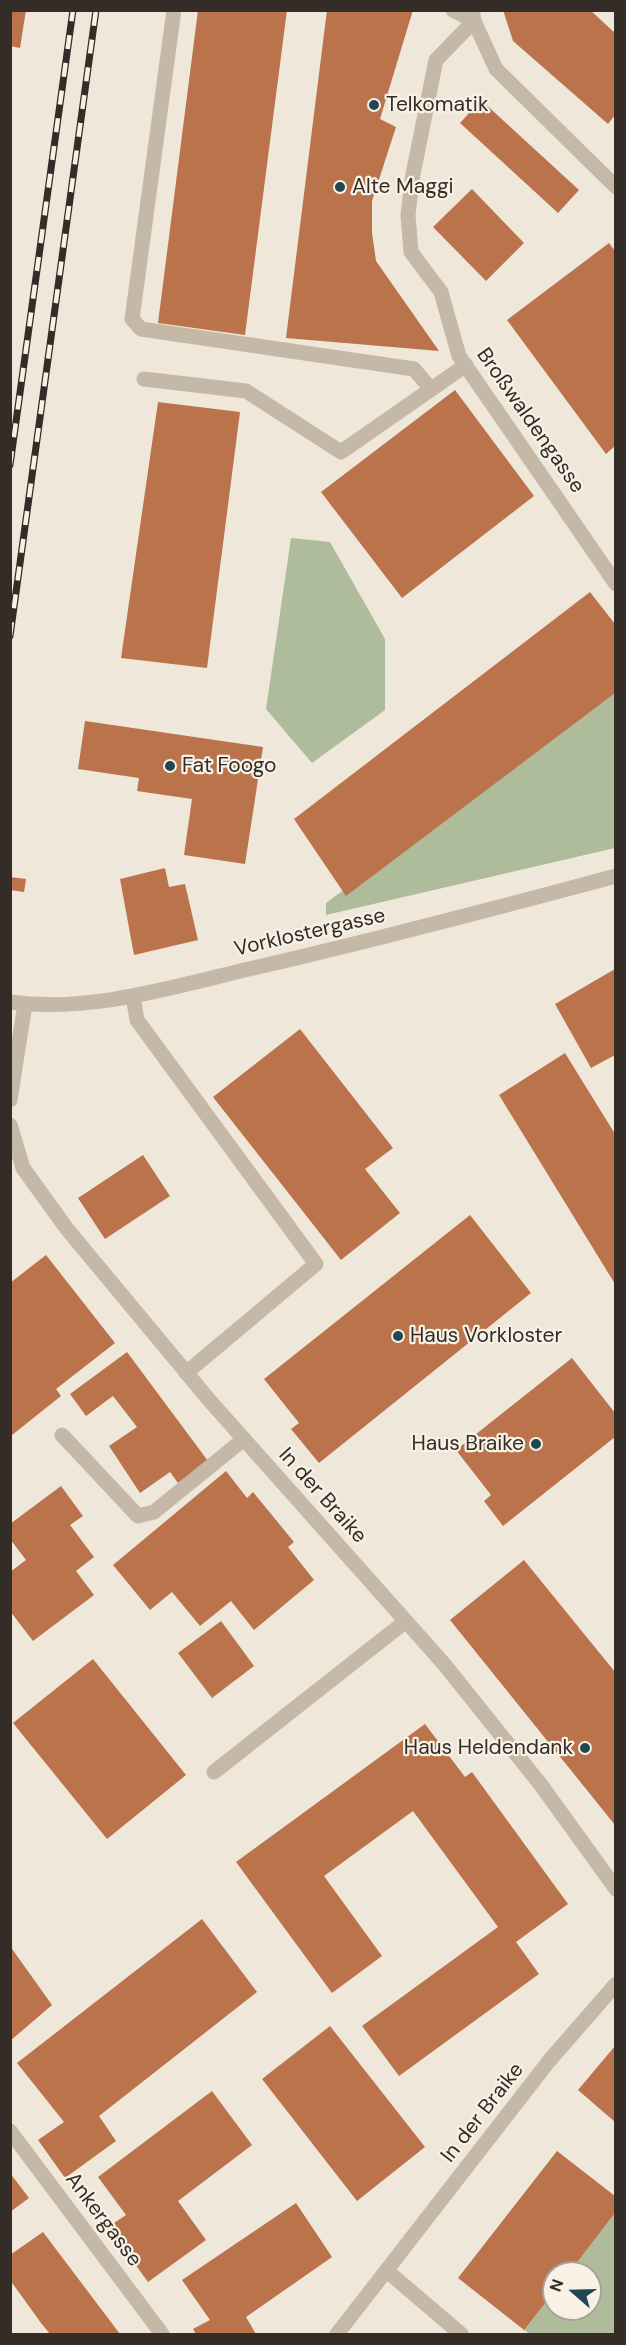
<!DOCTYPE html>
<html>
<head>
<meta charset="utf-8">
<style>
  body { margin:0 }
  #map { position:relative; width:626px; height:2345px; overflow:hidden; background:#efe7da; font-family:"DM Sans",sans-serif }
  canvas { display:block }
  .frame { position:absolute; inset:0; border:12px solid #332c27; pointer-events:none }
  .north { position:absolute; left:542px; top:2261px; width:60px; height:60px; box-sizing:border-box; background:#f7f1e6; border:2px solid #a9a29a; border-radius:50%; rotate:290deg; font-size:16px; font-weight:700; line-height:24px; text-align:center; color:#332c27 }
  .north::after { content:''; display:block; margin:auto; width:21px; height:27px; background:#214850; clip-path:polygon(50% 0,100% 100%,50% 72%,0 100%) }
</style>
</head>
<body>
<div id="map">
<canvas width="626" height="2345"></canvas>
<div class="frame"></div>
<div class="north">N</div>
</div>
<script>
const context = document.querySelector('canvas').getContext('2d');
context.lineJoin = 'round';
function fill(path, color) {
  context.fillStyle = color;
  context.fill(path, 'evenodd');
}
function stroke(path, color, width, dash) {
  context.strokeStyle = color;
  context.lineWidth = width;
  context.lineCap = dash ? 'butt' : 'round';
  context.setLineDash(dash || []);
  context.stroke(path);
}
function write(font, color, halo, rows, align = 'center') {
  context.font = font + ' "DM Sans",sans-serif';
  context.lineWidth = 4.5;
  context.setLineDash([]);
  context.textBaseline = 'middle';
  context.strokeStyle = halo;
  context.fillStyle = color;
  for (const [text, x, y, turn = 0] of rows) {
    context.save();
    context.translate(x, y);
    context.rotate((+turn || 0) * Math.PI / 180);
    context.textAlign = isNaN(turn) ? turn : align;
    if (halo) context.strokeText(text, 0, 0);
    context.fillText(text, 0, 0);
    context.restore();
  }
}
const green = new Path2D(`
  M 291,538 L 330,542 L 385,639 L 385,710 L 312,763 L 266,709 Z
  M 615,692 L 615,848 L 326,915 L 326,903 Z
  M 615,2213 L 615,2334 L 530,2334 L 524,2330 L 554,2292 L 554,2309 L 590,2309 L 590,2273 L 569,2273 Z`);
const building = new Path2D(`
  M 10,10 L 26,10 L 20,48 L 10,46 Z
  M 198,10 L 287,10 L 245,335 L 158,323 Z
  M 327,10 L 413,10 L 380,119 L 396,127 L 372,201 L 372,233 L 376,261 L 439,351 L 286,338 Z
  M 503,10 L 590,10 L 615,33 L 615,115 L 608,124 L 513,41 Z
  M 481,100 L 579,190 L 558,213 L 460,123 Z
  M 472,189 L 524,243 L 486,281 L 433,227 Z
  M 609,243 L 615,251 L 615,446 L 606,454 L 507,320 Z
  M 455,390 L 534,496 L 402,598 L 321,492 Z
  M 158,402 L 240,412 L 207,668 L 121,658 Z
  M 590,592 L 615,624 L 615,693 L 346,896 L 294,819 Z
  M 85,721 L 263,747 L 245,864 L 184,855 L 192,799 L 137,791 L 139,778 L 78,769 Z
  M 165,868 L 169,887 L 185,884 L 198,940 L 134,955 L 120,879 Z
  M 10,877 L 26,879 L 24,892 L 10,890 Z
  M 615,969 L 615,1055 L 591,1068 L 555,1004 Z
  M 300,1029 L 393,1148 L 365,1169 L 400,1213 L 341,1260 L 213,1097 Z
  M 565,1053 L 615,1134 L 615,1284 L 499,1095 Z
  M 143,1155 L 170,1196 L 105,1239 L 78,1198 Z
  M 470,1215 L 531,1293 L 319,1463 L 291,1429 L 299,1423 L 264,1379 Z
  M 46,1255 L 115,1343 L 56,1389 L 61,1396 L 12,1435 L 10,1283 Z
  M 127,1352 L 208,1461 L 178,1483 L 170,1472 L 140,1493 L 109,1446 L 137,1427 L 113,1396 L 86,1416 L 70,1394 Z
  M 572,1358 L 615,1413 L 615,1437 L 503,1526 L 484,1501 L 491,1495 L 456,1450 Z
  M 226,1471 L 247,1498 L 253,1492 L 294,1542 L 288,1547 L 314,1580 L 254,1630 L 231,1601 L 200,1626 L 172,1592 L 150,1610 L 113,1565 Z
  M 61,1486 L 83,1516 L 70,1525 L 94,1557 L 76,1571 L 94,1595 L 33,1641 L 10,1611 L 10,1572 L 26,1560 L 10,1539 L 10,1524 Z
  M 524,1560 L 615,1672 L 615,1825 L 450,1620 Z
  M 221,1621 L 254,1666 L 212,1698 L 178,1653 Z
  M 93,1659 L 186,1775 L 107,1839 L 13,1723 Z
  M 425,1724 L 465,1777 L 472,1772 L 568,1904 L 516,1942 L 539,1974 L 399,2076 L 362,2026 L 498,1927 L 413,1811 L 324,1876 L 382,1956 L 332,1993 L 236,1862 Z
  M 202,1919 L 257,1992 L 99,2116 L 116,2141 L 65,2178 L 38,2140 L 64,2122 L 17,2063 Z
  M 10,1946 L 52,2005 L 10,2041 Z
  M 330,2026 L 425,2147 L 357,2201 L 262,2079 Z
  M 615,2046 L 615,2122 L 578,2090 Z
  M 212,2091 L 252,2145 L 178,2201 L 206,2240 L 148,2282 L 108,2227 L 126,2215 L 98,2177 Z
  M 557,2151 L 615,2196 L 615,2213 L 569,2273 L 554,2273 L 554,2292 L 524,2330 L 458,2278 Z
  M 10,2173 L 29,2198 L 10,2212 Z
  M 296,2203 L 332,2257 L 246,2317 L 256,2334 L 196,2334 L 193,2329 L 210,2320 L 182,2280 Z
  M 43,2232 L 86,2289 L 120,2334 L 50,2334 L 41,2323 L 10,2280 L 10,2255 Z`);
const minor = new Path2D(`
  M 174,10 L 132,319 L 141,329 L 414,369 L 430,388
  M 453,10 L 474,21
  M 473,14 L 474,21 L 496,69 L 616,187
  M 474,21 L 436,60 L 413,174 L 408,215 L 411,252 L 441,292 L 459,356 L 616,584
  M 144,379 L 246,391 L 341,452 L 466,365
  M 133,996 L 137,1020 L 316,1264 L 186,1373
  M 10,1002 C 90,1013 172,987 249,969 C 372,941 493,909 616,876
  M 10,1100 L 25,1004
  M 10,1125 L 23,1168 L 67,1229 L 210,1401 L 444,1664 L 541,1785 L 616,1889
  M 62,1435 L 138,1516 L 154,1512 L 244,1439
  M 214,1772 L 406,1621
  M 10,2131 L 162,2334
  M 387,2271 L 461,2334
  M 337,2334 L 549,2061 L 616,1984`);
const rail = new Path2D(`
  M 10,465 L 73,10
  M 10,636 L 96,10`);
const markers = [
  [374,105,6,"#214850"],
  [340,187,6,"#214850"],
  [170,766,6,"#214850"],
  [398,1336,6,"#214850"],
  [536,1444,6,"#214850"],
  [585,1748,6,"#214850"]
];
const poiNames = [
  ["Telkomatik",386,105],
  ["Alte Maggi",352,187],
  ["Fat Foogo",182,766],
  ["Haus Vorkloster",410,1336],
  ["Haus Braike",524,1444,"right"],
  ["Haus Heldendank",573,1748,"right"]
];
const streetNames = [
  ["Broßwaldengasse",530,421,55],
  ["Vorklostergasse",310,933,-13],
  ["In der Braike",322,1496,48],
  ["In der Braike",483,2113,-52],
  ["Ankergasse",103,2220,53]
];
fill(green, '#aebc9c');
fill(building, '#bb734c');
stroke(minor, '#c6b8a7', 15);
stroke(rail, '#332c27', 7);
stroke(rail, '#f7f1e6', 4.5, [14]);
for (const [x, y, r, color] of markers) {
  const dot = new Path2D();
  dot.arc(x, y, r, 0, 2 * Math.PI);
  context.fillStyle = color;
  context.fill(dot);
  stroke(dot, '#f7f1e6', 2);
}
write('21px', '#332c27', '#f7f1e6', poiNames, 'left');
write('21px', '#332c27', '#f7f1e6', streetNames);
</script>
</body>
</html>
